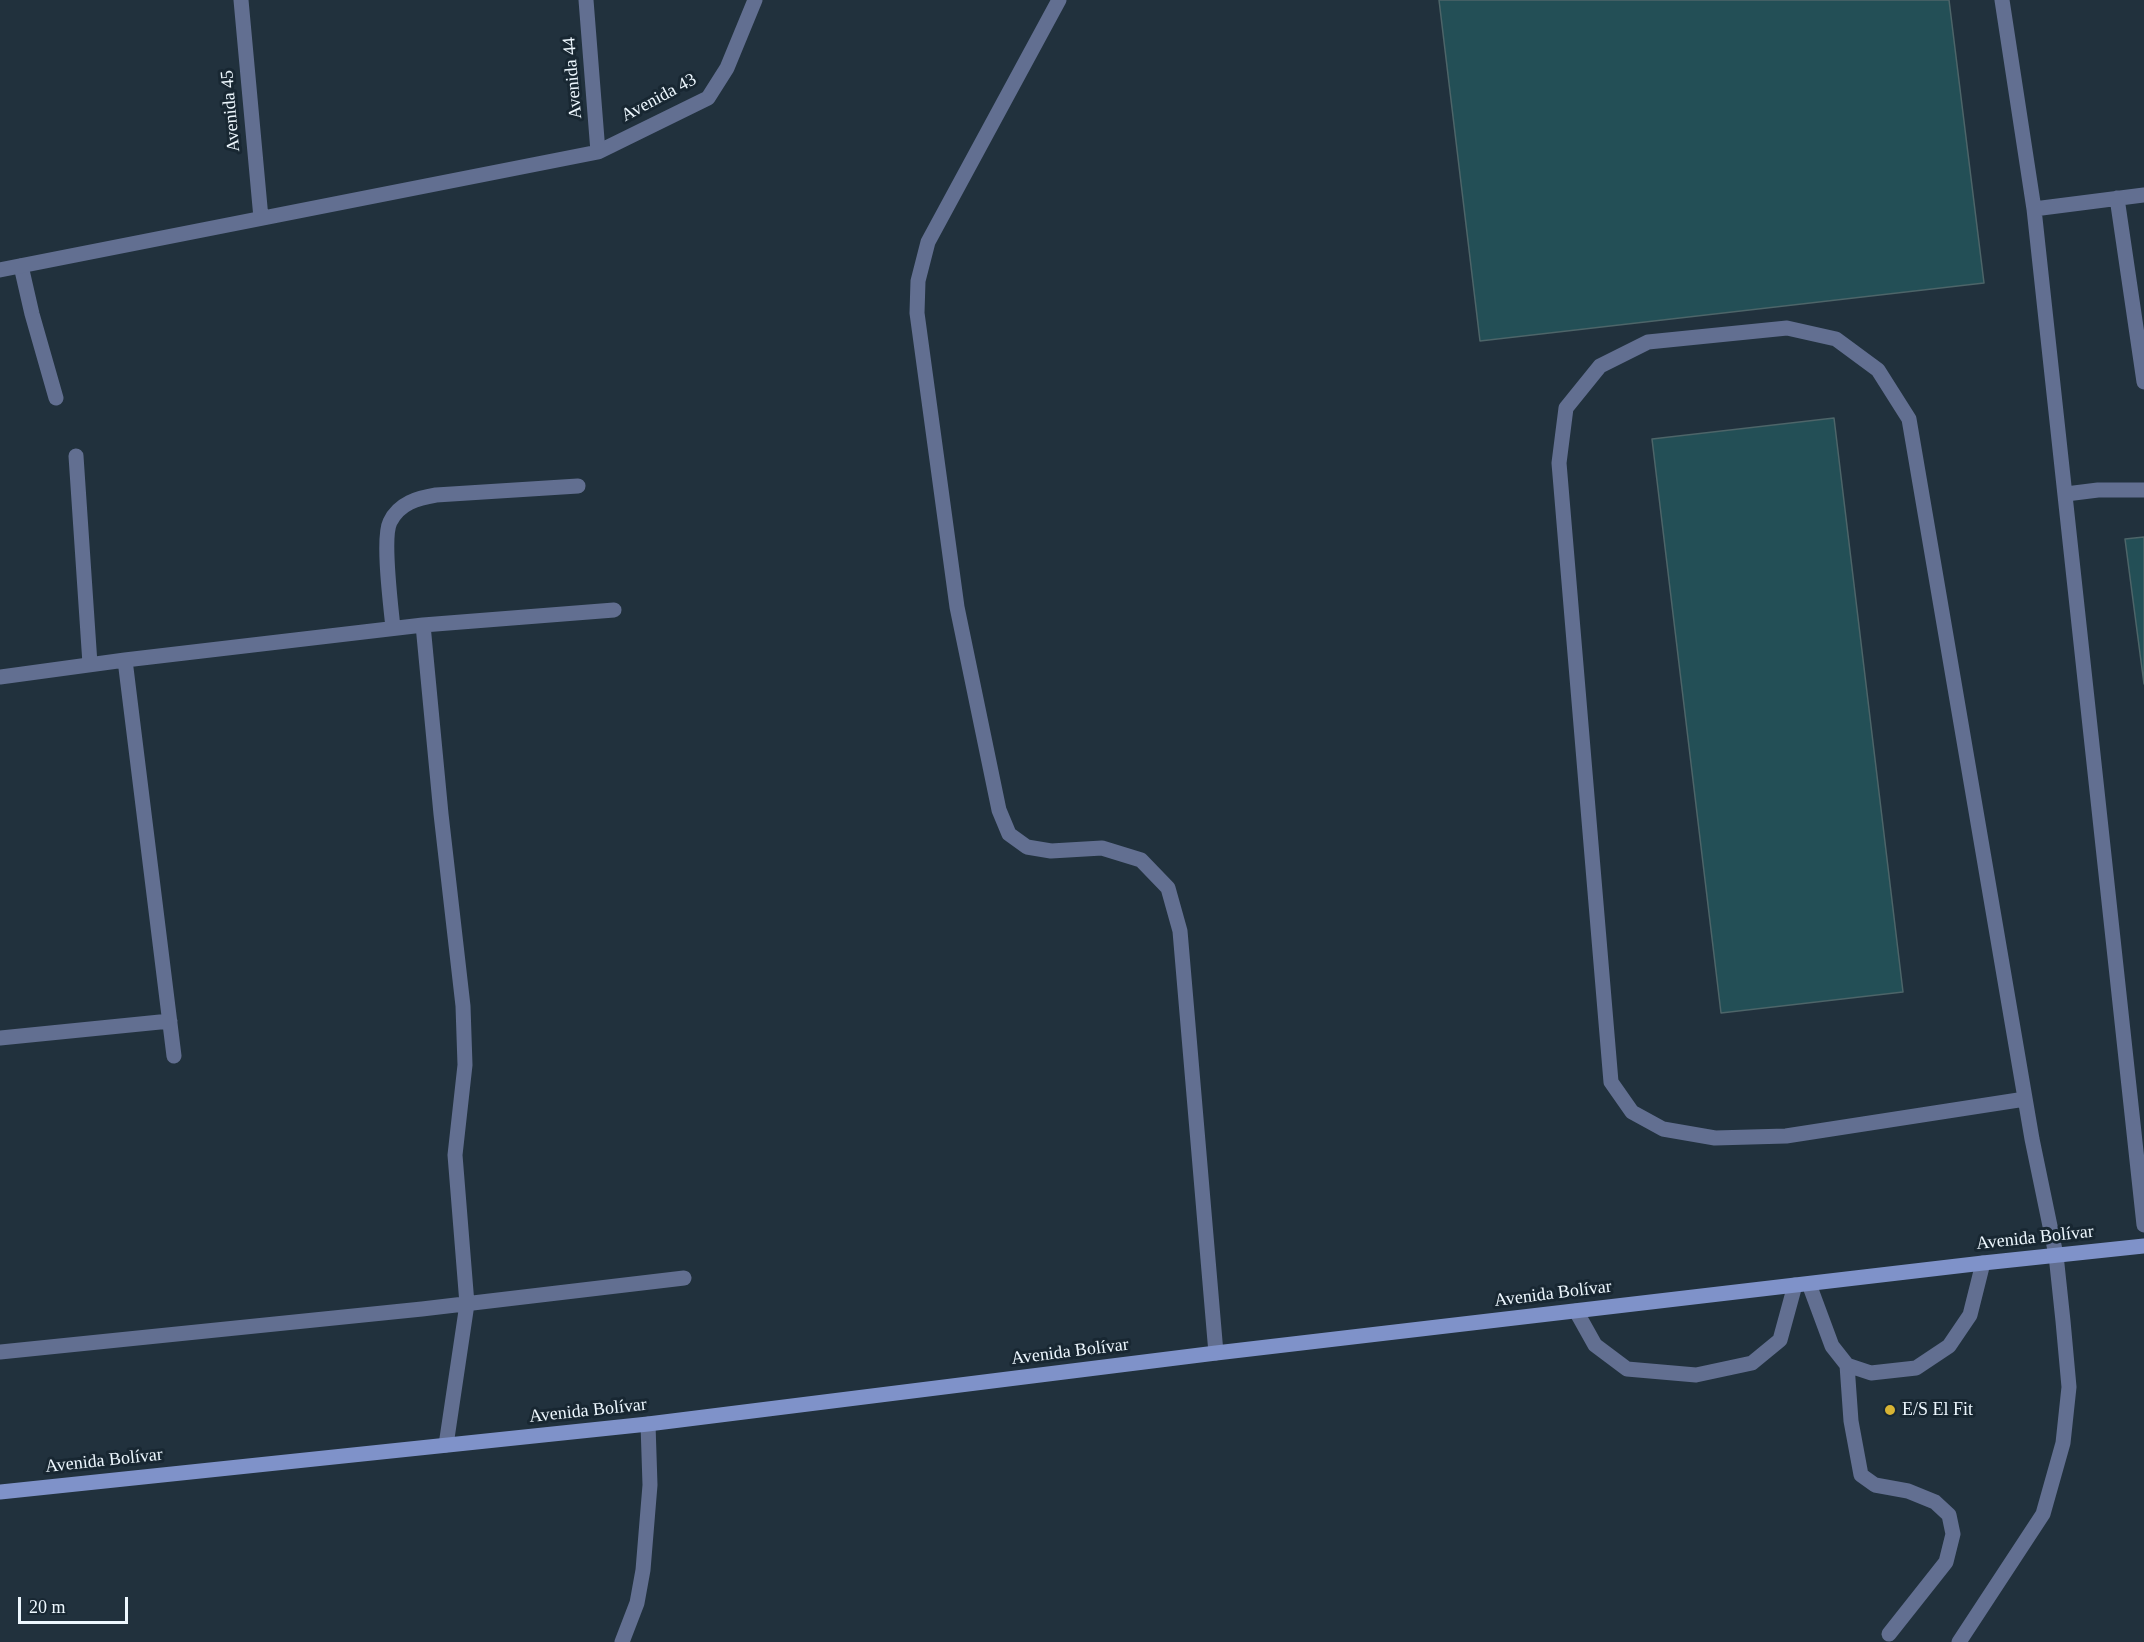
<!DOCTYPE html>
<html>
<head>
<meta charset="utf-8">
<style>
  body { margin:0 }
  #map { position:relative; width:2144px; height:1642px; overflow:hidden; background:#21313d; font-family:"Times New Roman",serif }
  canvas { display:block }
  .scale { position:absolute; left:18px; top:1597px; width:110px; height:27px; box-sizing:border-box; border:3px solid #edf7fe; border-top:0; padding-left:8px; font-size:18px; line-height:21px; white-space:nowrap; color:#edf7fe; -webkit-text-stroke:4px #182732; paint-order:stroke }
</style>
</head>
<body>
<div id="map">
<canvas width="2144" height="1642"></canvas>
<div class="scale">20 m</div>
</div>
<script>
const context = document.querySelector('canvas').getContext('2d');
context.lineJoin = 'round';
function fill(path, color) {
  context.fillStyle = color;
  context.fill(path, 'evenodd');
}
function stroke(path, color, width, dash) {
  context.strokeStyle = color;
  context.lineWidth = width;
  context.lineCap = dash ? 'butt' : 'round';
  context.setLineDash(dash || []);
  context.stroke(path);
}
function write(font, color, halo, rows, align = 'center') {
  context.font = font + ' "Times New Roman",serif';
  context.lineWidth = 6;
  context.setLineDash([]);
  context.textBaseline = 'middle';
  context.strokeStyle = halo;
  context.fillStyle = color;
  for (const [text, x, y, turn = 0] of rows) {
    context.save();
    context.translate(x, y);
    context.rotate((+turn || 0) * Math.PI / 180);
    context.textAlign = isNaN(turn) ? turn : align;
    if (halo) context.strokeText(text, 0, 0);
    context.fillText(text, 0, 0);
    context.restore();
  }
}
const building = new Path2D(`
  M 1439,0 L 1949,0 L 1984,283 L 1480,341 Z
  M 1834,418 L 1903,992 L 1721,1013 L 1652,439 Z
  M 2144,537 L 2144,684 L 2125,539 Z`);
const service = new Path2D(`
  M 1059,0 L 928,242 L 918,281 L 917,313 L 957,607 L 999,810 L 1009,834 L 1027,847 L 1051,851 L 1102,848 L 1141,860 L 1168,888 L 1180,931 L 1216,1353
  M 2002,0 L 2034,209 L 2144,1225
  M 2117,198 L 2144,382
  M 2034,209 L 2144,195
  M 21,266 L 32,314 L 56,398
  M 2066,494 L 2098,490 L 2144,490
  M 1809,1284 L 1832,1346 L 1847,1365 L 1871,1373 L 1916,1368 L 1949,1346 L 1970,1315 L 1983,1263
  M 1576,1311 L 1595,1345 L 1627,1369 L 1696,1375 L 1752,1363 L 1780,1340 L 1795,1285
  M 1847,1365 L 1851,1421 L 1861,1475 L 1875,1485 L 1908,1491 L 1935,1502 L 1949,1515 L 1953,1534 L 1946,1562 L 1889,1634
  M 1959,1642 L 2043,1514 L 2063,1443 L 2069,1387 L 2063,1321 L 2056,1255 L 2032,1139 L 1909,419 L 1878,370 L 1836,339 L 1787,328 L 1648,342 L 1600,366 L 1566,408 L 1559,463 L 1611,1082 L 1632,1112 L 1663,1129 L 1715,1138 L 1786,1136 L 2025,1099`);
const minor = new Path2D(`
  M 241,0 L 261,218
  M 586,0 L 598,152
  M 0,270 L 598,152 L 708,98 L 727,68 L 755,0
  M 76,456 L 90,664
  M 423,625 L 441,814 L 463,1006 L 465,1065 L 455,1155 L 467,1304 L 446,1445
  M 393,628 C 391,607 382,538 390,522 C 399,503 418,498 436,495 L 578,486
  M 125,660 L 174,1056
  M 0,677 L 125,660 L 423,625 L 614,610
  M 0,1038 L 170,1021
  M 0,1352 L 422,1309 L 684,1278
  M 622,1642 L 637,1603 L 643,1570 L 650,1485 L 648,1424`);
const secondary = new Path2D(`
  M 0,1492 L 648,1424 L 1216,1353 L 1983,1263 L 2144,1246`);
const markers = [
  [1890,1410,6,"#d8b434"]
];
const streetNames = [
  ["Avenida 44",573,78,-95],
  ["Avenida 43",659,98,-28],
  ["Avenida 45",231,111,-95],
  ["Avenida Bolívar",2035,1238,-6],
  ["Avenida Bolívar",1553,1294,-7],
  ["Avenida Bolívar",1070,1352,-7],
  ["Avenida Bolívar",588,1411,-6],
  ["Avenida Bolívar",104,1461,-6]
];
const poiNames = [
  ["E/S El Fit",1902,1410]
];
fill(building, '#234f56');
stroke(building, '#4d6569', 1.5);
stroke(service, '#626f91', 15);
stroke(minor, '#626f91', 15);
stroke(secondary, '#7f92c9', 15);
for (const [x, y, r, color] of markers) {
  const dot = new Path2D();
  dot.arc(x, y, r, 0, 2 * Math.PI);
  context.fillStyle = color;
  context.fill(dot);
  stroke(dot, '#182732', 2);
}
write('18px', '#edf7fe', '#182732', streetNames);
write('18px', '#edf7fe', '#182732', poiNames, 'left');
</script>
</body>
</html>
